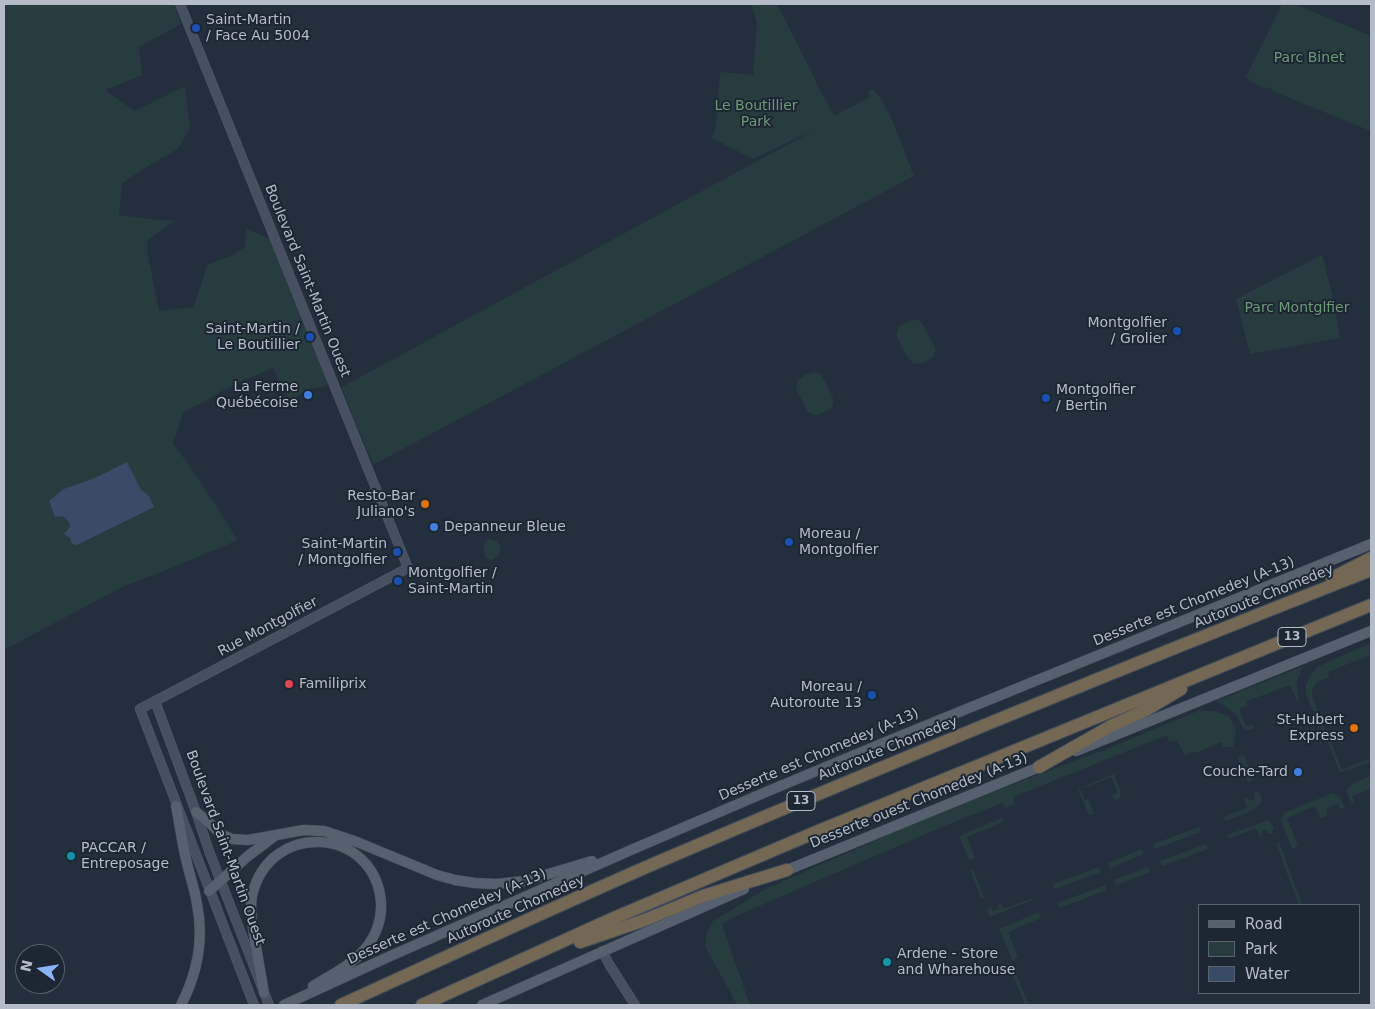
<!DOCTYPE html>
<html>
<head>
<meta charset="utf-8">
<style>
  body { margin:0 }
  #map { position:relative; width:1375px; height:1009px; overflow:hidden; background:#242f3e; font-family:"DejaVu Sans",sans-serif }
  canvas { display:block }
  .frame { position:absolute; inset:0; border:5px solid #b4bcc9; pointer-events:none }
  .legend { position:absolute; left:1198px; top:904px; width:162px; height:90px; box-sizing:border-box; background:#1d2633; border:1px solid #59626f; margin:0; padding:6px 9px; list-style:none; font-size:15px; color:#b4bcc9 }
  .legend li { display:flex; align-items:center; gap:10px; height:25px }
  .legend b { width:25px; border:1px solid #59626f }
  .north { position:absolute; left:15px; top:944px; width:50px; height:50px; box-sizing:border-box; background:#1d2633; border:1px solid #59626f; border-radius:50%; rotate:283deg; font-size:14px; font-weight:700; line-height:20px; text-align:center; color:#b4bcc9 }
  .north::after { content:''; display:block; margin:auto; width:18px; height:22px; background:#8ab4f8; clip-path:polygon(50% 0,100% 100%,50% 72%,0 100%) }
</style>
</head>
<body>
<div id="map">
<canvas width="1375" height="1009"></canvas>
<div class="frame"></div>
<ul class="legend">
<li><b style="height:6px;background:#56606e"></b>Road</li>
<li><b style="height:14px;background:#263c3f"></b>Park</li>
<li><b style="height:14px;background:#394c67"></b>Water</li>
</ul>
<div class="north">N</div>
</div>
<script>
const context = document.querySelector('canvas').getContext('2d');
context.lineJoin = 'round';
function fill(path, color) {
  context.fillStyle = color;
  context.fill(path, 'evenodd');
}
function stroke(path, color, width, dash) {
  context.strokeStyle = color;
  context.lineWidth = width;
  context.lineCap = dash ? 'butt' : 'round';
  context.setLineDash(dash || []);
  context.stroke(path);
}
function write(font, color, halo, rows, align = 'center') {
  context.font = font + ' "DejaVu Sans",sans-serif';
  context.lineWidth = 4;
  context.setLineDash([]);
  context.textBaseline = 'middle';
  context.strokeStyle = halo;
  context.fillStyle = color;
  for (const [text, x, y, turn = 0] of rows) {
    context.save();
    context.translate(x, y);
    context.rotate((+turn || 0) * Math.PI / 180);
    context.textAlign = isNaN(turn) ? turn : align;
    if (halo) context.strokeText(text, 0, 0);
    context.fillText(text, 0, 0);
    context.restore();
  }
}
const green = new Path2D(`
  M 4,4 L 174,4 L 181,24 L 139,47 L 142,75 L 105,90 L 135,111 L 185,86 L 190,128 L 178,149 L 153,163 L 122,183 L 119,215 L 149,219 L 174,221 L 147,241 L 148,255 L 159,311 L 194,307 L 207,265 L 231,256 L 245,247 L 246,229 L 270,239 L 329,384 C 323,388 319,387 313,388 C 305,390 297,397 290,401 L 273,368 L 237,383 L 183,413 L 173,443 L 193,471 L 238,540 L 164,571 L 122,587 L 4,650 Z
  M 751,4 L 777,4 L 814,77 L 816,83 L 835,117 L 836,115 L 870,97 L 868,92 L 872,89 C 890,104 904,153 914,176 L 384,459 L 374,464 L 367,451 L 342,390 L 342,387 L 818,128 L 753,159 L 712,138 L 716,126 L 720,72 L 753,75 L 757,22 Z
  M 1282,4 L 1295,4 L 1371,36 L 1371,131 L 1272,91 L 1272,89 L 1267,87 L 1266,88 L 1259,86 L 1246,77 Z
  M 1322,255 L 1332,294 L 1340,338 L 1250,354 L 1236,299 Z
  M 916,319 L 922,323 L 936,349 L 933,357 C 929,360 923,364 918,364 C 908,365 901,344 897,336 C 896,326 907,321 916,319 Z
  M 815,372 C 823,374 824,380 828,387 C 837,404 836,410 815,415 L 808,412 L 796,389 C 796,378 806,374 815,372 Z
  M 489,539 L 497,541 L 501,547 L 499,555 L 492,560 L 486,558 L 483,550 L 485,542 Z
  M 1371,643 L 1371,655 L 1328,672 L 1329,677 C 1319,681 1312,683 1312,695 L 1325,731 L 1323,732 L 1306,695 L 1306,685 L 1309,678 L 1317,667 Z
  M 1304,666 C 1299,674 1296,681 1297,690 C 1297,695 1299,698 1298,703 L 1290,685 L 1247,701 L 1247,706 L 1239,709 L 1246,726 L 1253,724 L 1254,728 C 1251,730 1246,731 1243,727 C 1240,725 1239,719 1237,716 C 1231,709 1223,706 1217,701 Z
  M 1198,711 L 1215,711 L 1229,717 L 1236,730 L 1233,747 L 1223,747 L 1221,742 L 1195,753 L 1190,751 L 1185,756 L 1177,740 L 1169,742 L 1167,735 L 1013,797 L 1015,805 L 1005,808 L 1002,803 L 944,826 L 734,917 L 722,924 L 750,1005 L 741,1005 L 736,1003 L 705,946 L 707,931 L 713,921 L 766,889 L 936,813 L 1109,748 Z
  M 1329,742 L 1331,742 L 1342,770 L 1371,758 L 1371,762 L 1341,772 L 1339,770 L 1328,743 Z
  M 1242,754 L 1244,755 L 1253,778 L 1250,782 L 1247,781 L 1238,759 Z
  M 1114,774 L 1121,791 L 1120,798 L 1115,800 L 1112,795 L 1118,792 L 1111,777 L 1084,788 L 1083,787 Z
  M 1371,776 L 1371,789 L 1352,796 L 1355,803 L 1352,804 C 1350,800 1348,795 1347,792 C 1347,783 1365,779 1371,776 Z
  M 1078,789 L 1080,789 L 1085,800 L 1088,799 L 1094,814 L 1089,815 Z
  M 1257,791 L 1260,794 L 1262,801 C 1255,813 1237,816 1225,821 L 1224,817 L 1247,808 L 1244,799 L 1247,798 L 1249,801 L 1255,799 L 1254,793 Z
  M 1333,793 L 1339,796 L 1344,807 L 1342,809 L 1340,809 L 1338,804 L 1326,809 L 1328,815 L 1321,818 L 1315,806 L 1287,818 L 1298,846 L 1292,849 L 1281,821 L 1284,813 Z
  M 1002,818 L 1003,822 L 967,837 L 975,858 L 969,860 L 959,836 Z
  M 1269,820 L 1274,828 L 1272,833 L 1268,834 L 1266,829 L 1261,831 L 1263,836 L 1260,837 L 1256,828 L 1228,839 L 1227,835 Z
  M 1199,827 L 1201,832 L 1155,849 L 1153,844 Z
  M 1279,842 L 1302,904 L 1299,905 L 1276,844 Z
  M 1206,844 L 1208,849 L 1162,866 L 1160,861 Z
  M 1141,849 L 1144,854 L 1110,868 L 1108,863 Z
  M 1099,867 L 1101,872 L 1055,889 L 1053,884 Z
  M 1148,867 L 1150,872 L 1117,885 L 1114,880 Z
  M 973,869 L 984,897 L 981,898 L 970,870 Z
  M 1105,885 L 1107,890 L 1060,908 L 1058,903 Z
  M 1033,898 L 1033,900 L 992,916 L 989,915 L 987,909 L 991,906 L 993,911 L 999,909 L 998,904 L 1001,903 L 1003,909 Z
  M 1039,912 L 1041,918 L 1008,932 L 1018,958 L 1012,960 L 999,929 Z
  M 1015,971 L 1029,1005 L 1025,1005 L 1012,973 Z`);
const water = new Path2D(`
  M 127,462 L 141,490 L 149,496 L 154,507 L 77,545 L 72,544 L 70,538 L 64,534 L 70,527 L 69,522 L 63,516 L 55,517 L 49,501 L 64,489 L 95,478 Z`);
const secondary = new Path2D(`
  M 180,4 L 408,568 L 140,709 L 254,1005
  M 155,701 L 196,812 L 209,851 L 269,1005
  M 602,951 L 609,964 L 635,1005`);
const primary = new Path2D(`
  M 1076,751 L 1371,631
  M 176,806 C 180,825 182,844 187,863 C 190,877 195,890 197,904 C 204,939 197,974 181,1005
  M 196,812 L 210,823 L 220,834 L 232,839 L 248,840 L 304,830 L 324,831 L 357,842 L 437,875 L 455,880 L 475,883 L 496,884 L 525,881 L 592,861
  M 780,873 L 1044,765
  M 209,891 L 248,856 L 276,835
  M 264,993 C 261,976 258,959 255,941 C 253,926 249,911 252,896 C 269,819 376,827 381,903 C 382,919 376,936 365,949 C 352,965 331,975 313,986
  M 284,1005 L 386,958 L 631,850 L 766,792 L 888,741 L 1371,544
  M 482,1005 L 744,889`);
const highway = new Path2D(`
  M 1332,578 L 1371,558
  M 1039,767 L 1111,726 L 1146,710 L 1181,689
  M 580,942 L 645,920 L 703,896 L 787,870
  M 341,1005 C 446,957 552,908 658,862 C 894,761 1132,664 1371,570
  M 422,1005 L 614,918 L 816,832 L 1371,605`);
const markers = [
  [196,28,5,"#1a4fb4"],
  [1177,331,5,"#1a4fb4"],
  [310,337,5,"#1a4fb4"],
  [308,395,5,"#3f7fe0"],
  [1046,398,5,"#1a4fb4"],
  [425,504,5,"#e8710a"],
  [434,527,5,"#3f7fe0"],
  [789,542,5,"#1a4fb4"],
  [397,552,5,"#1a4fb4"],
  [398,581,5,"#1a4fb4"],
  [289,684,5,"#e0444e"],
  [872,695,5,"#1a4fb4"],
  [1354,728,5,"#e8710a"],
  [1298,772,5,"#3f7fe0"],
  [71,856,5,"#0f9aa8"],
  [887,962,5,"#0f9aa8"]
];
const shields = [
  [1292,637,28],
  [801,801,28]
];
const shieldNames = [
  ["13",1292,637],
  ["13",801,801]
];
const poiNames = [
  ["Saint-Martin",206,20],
  ["/ Face Au 5004",206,36],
  ["Montgolfier",1167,323,"right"],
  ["/ Grolier",1167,339,"right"],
  ["Saint-Martin /",300,329,"right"],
  ["Le Boutillier",300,345,"right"],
  ["La Ferme",298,387,"right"],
  ["Québécoise",298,403,"right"],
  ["Montgolfier",1056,390],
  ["/ Bertin",1056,406],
  ["Resto-Bar",415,496,"right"],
  ["Juliano's",415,512,"right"],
  ["Depanneur Bleue",444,527],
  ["Moreau /",799,534],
  ["Montgolfier",799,550],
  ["Saint-Martin",387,544,"right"],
  ["/ Montgolfier",387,560,"right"],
  ["Montgolfier /",408,573],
  ["Saint-Martin",408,589],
  ["Familiprix",299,684],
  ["Moreau /",862,687,"right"],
  ["Autoroute 13",862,703,"right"],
  ["St-Hubert",1344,720,"right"],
  ["Express",1344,736,"right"],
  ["Couche-Tard",1288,772,"right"],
  ["PACCAR /",81,848],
  ["Entreposage",81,864],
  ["Ardene - Store",897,954],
  ["and Wharehouse",897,970]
];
const parkNames = [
  ["Parc Binet",1309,58],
  ["Le Boutillier",756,106],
  ["Park",756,122],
  ["Parc Montglfier",1297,308]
];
const streetNames = [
  ["Boulevard Saint-Martin Ouest",307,281,68],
  ["Autoroute Chomedey",1264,597,-22],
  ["Desserte est Chomedey (A-13)",1194,602,-22],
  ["Rue Montgolfier",268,627,-28],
  ["Autoroute Chomedey",888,749,-22],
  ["Desserte est Chomedey (A-13)",819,755,-23],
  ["Desserte ouest Chomedey (A-13)",919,801,-22],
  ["Boulevard Saint-Martin Ouest",225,848,70],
  ["Autoroute Chomedey",516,910,-24],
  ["Desserte est Chomedey (A-13)",447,917,-24]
];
fill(green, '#263c3f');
fill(water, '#394c67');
stroke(secondary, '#565f6c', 10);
stroke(primary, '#414a57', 11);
stroke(highway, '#434c59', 14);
stroke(secondary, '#465061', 9);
stroke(primary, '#56606e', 10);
stroke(highway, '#746855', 12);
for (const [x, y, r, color] of markers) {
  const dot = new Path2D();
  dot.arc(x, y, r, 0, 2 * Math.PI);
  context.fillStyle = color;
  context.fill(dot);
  stroke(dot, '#1d2633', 2);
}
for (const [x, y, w] of shields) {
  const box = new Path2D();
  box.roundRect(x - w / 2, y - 9.5, w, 19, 4);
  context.fillStyle = '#1d2633';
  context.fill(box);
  stroke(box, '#b4bcc9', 1);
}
write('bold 12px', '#b4bcc9', null, shieldNames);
write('14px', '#b4bcc9', '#1d2633', poiNames, 'left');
write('14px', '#6b9a76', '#1d2633', parkNames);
write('14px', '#b4bcc9', '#1d2633', streetNames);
</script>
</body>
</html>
